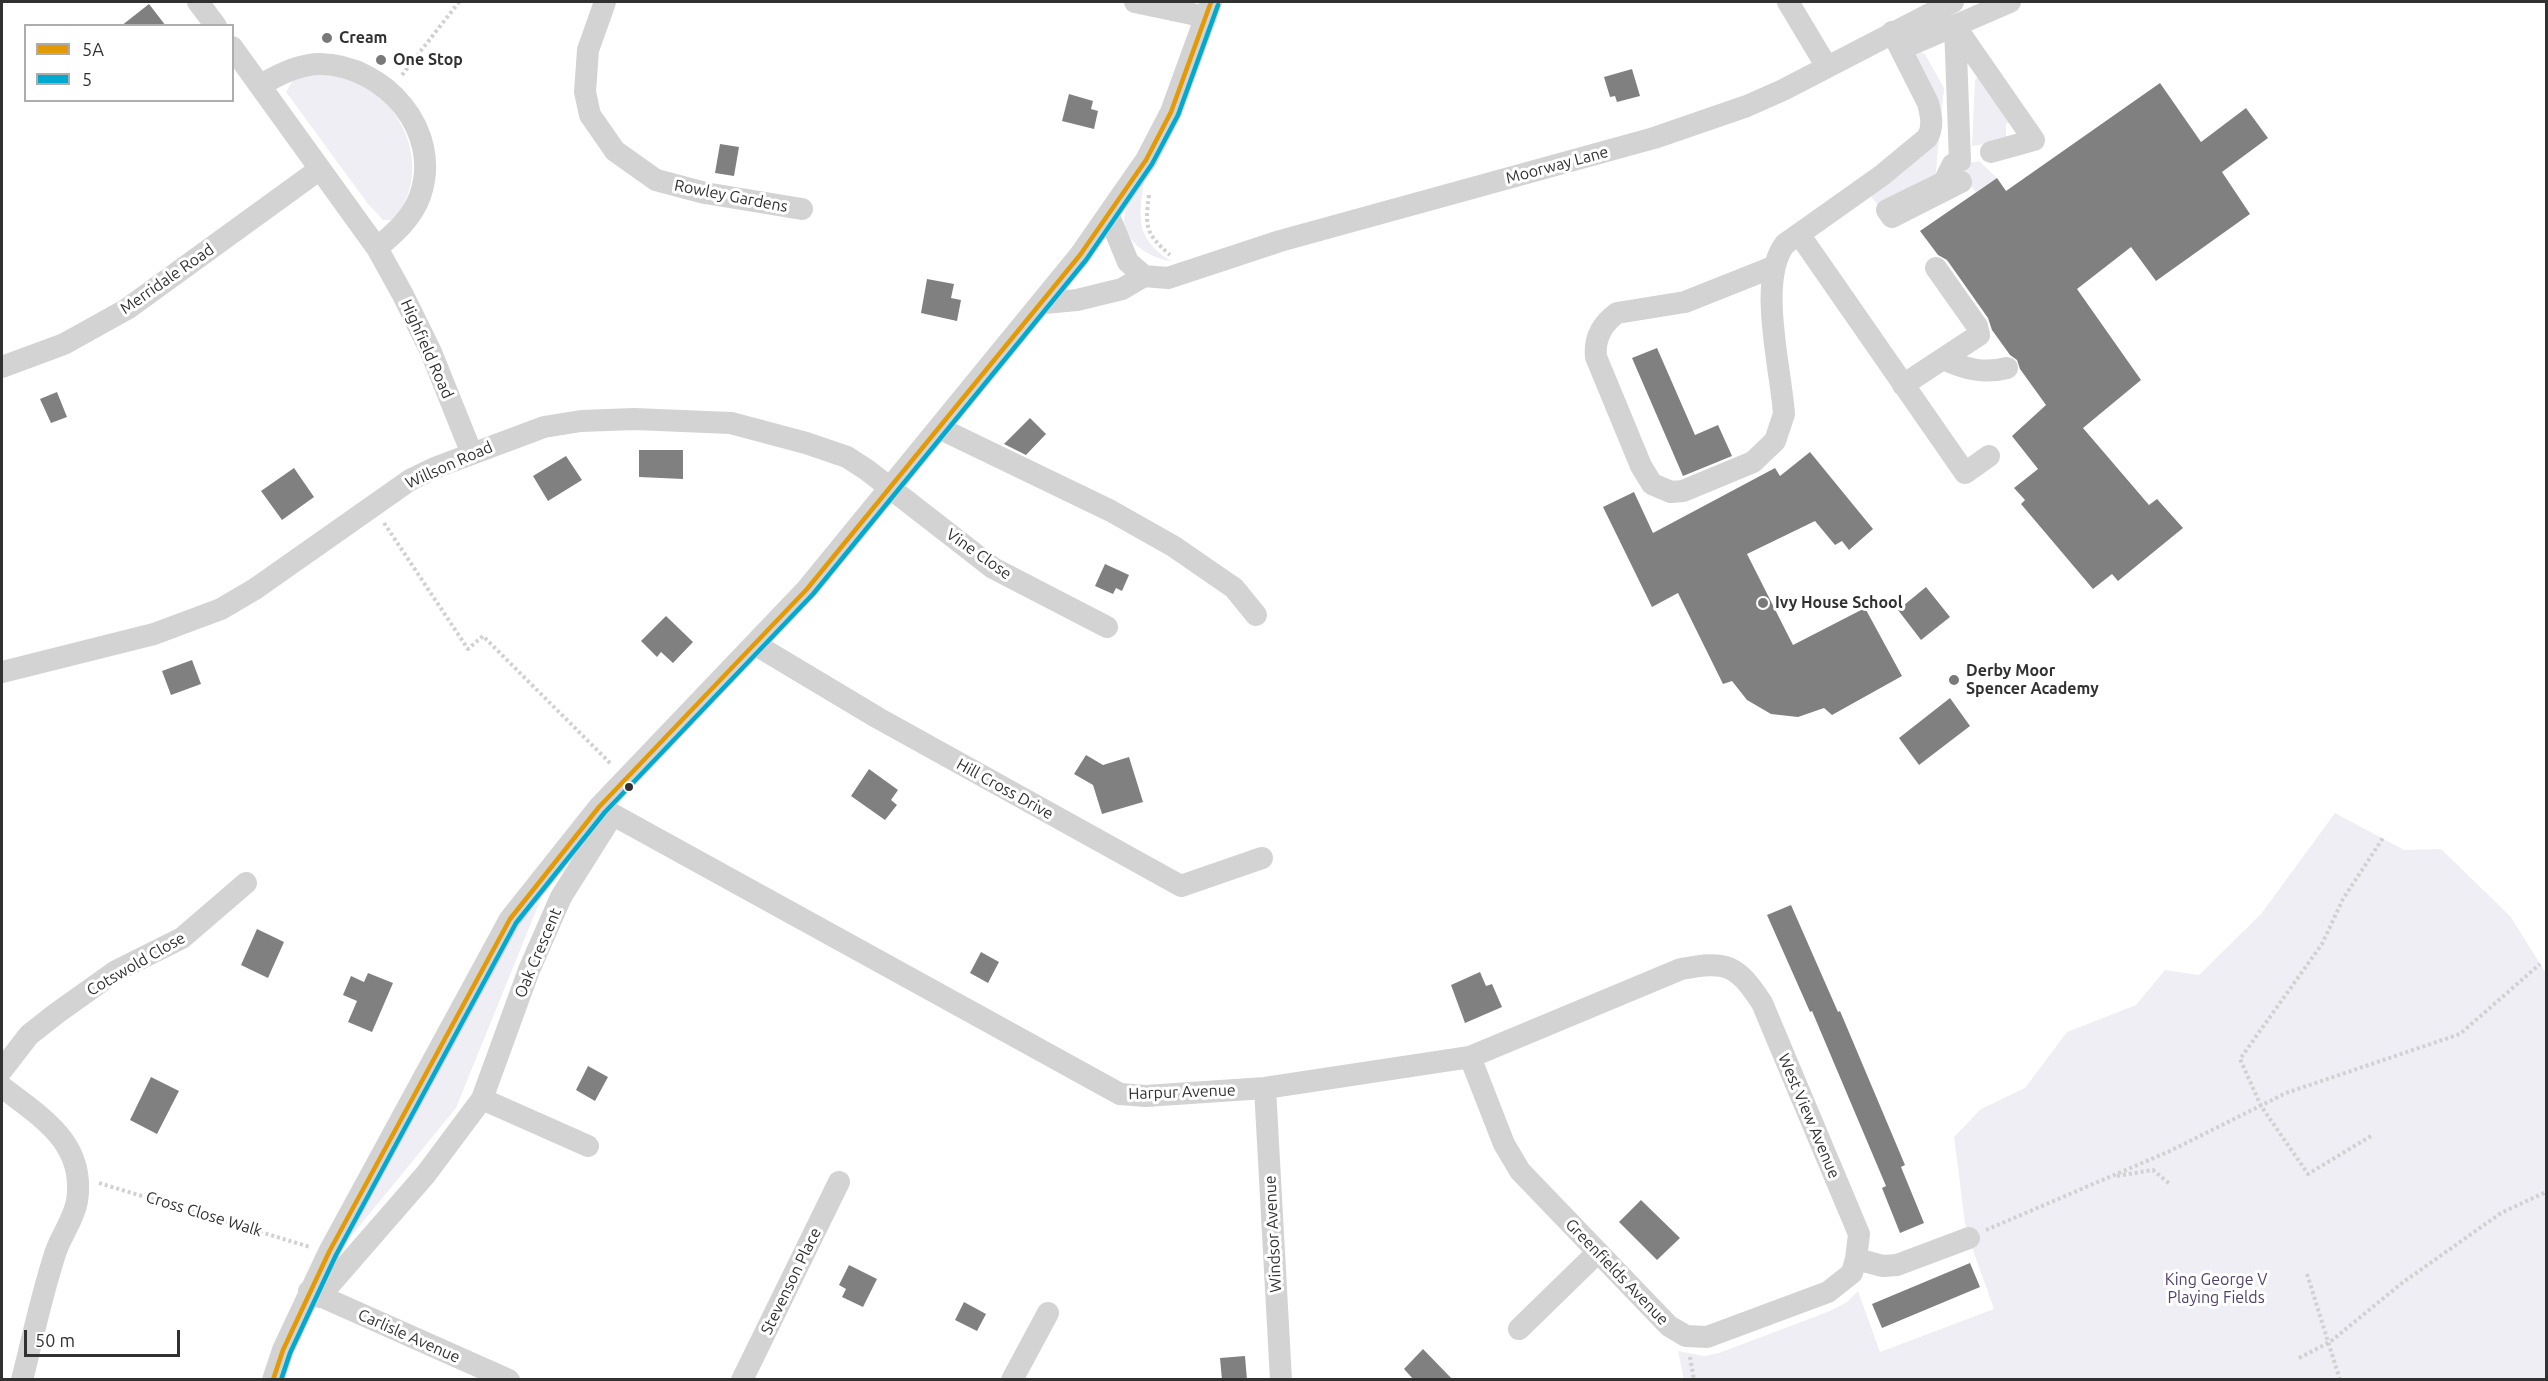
<!DOCTYPE html>
<html>
<head>
<meta charset="utf-8">
<style>
  body { margin:0 }
  #map { position:relative; width:2548px; height:1381px; overflow:hidden; background:#fff; font-family:Ubuntu,sans-serif }
  canvas { display:block }
  .frame { position:absolute; inset:0; border:3px solid #313131; pointer-events:none }
  .legend { position:absolute; left:24px; top:24px; width:210px; height:78px; box-sizing:border-box; background:#fff; border:2px solid #adadad; margin:0; padding:8px 10px; list-style:none; font-size:18px; color:#313131 }
  .legend li { display:flex; align-items:center; gap:12px; height:30px }
  .legend b { width:30px; border:2px solid #adadad }
  .scale { position:absolute; left:24px; top:1330px; width:156px; height:27px; box-sizing:border-box; border:3px solid #313131; border-top:0; padding-left:8px; font-size:18px; line-height:21px; white-space:nowrap; color:#313131; -webkit-text-stroke:4px #fff; paint-order:stroke }
</style>
</head>
<body>
<div id="map">
<canvas width="2548" height="1381"></canvas>
<div class="frame"></div>
<ul class="legend">
<li><b style="height:8px;background:#e39a05"></b>5A</li>
<li><b style="height:8px;background:#00a9ce"></b>5</li>
</ul>
<div class="scale">50 m</div>
</div>
<script>
const context = document.querySelector('canvas').getContext('2d');
context.lineJoin = 'round';
function fill(path, color) {
  context.fillStyle = color;
  context.fill(path, 'evenodd');
}
function stroke(path, color, width, dash) {
  context.strokeStyle = color;
  context.lineWidth = width;
  context.lineCap = dash ? 'butt' : 'round';
  context.setLineDash(dash || []);
  context.stroke(path);
}
function write(font, color, halo, rows, align = 'center') {
  context.font = font + ' Ubuntu,sans-serif';
  context.lineWidth = 6;
  context.setLineDash([]);
  context.textBaseline = 'middle';
  context.strokeStyle = halo;
  context.fillStyle = color;
  for (const [text, x, y, turn = 0] of rows) {
    context.save();
    context.translate(x, y);
    context.rotate((+turn || 0) * Math.PI / 180);
    context.textAlign = isNaN(turn) ? turn : align;
    if (halo) context.strokeText(text, 0, 0);
    context.fillText(text, 0, 0);
    context.restore();
  }
}
const green = new Path2D(`
  M 1916,51 L 1925,54 L 1944,88 L 1935,181 L 1879,207 L 1868,192 L 1932,137 L 1909,55 Z
  M 309,75 C 321,75 334,75 346,78 C 404,95 436,174 392,220 L 383,220 L 368,204 L 286,92 L 293,80 Z
  M 1979,76 L 2013,120 L 2006,124 L 2006,141 L 1972,146 L 1975,80 Z
  M 1979,161 L 1997,178 L 1976,192 L 1965,180 L 1964,164 Z
  M 1145,176 C 1139,214 1133,238 1171,261 C 1150,259 1118,239 1125,213 C 1128,199 1137,188 1145,176 Z
  M 2335,813 L 2404,850 L 2441,849 L 2510,916 L 2546,973 L 2546,1379 L 1684,1380 L 1678,1351 L 1704,1356 L 1719,1353 L 1830,1311 L 1847,1302 L 1858,1291 L 1880,1352 L 1994,1309 L 1966,1231 L 1954,1137 L 1981,1109 L 2025,1088 L 2067,1032 L 2136,1005 L 2165,970 L 2199,975 L 2261,914 Z
  M 540,901 L 456,1108 L 344,1245 L 511,932 Z`);
const building = new Path2D(`
  M 149,4 L 166,26 L 121,26 Z
  M 1632,69 L 1640,96 L 1617,102 L 1615,96 L 1610,97 L 1604,77 Z
  M 2160,83 L 2201,142 L 2246,108 L 2268,138 L 2222,172 L 2250,214 L 2156,281 L 2131,247 L 2077,289 L 2141,380 L 2083,428 L 2149,505 L 2157,499 L 2183,528 L 2118,581 L 2112,574 L 2093,589 L 2021,504 L 2025,500 L 2014,488 L 2038,469 L 2012,436 L 2046,405 L 2020,369 L 2017,360 L 2010,355 L 1992,330 L 1988,318 L 1947,260 L 1938,255 L 1920,231 L 1997,178 L 2006,191 Z
  M 1069,94 L 1093,101 L 1091,109 L 1098,111 L 1094,129 L 1062,121 Z
  M 720,144 L 739,147 L 734,176 L 715,173 Z
  M 927,279 L 954,284 L 951,298 L 961,300 L 957,321 L 921,313 Z
  M 1657,348 L 1695,435 L 1718,425 L 1732,456 L 1683,476 L 1632,358 Z
  M 57,392 L 67,417 L 51,423 L 40,399 Z
  M 1030,418 L 1046,434 L 1026,455 L 1004,444 Z
  M 639,450 L 683,450 L 683,479 L 639,477 Z
  M 1810,452 L 1873,529 L 1849,550 L 1842,541 L 1835,545 L 1815,521 L 1747,554 L 1793,645 L 1865,608 L 1902,676 L 1832,715 L 1824,708 L 1798,717 L 1771,714 L 1747,700 L 1732,681 L 1723,684 L 1678,593 L 1652,607 L 1603,507 L 1634,492 L 1653,533 L 1775,468 L 1780,476 Z
  M 566,456 L 582,480 L 548,501 L 533,476 Z
  M 294,468 L 314,497 L 282,520 L 261,491 Z
  M 1105,564 L 1129,575 L 1122,591 L 1116,588 L 1113,594 L 1095,586 Z
  M 1926,587 L 1950,617 L 1921,640 L 1898,610 Z
  M 666,616 L 693,642 L 673,663 L 661,652 L 657,657 L 641,641 Z
  M 192,660 L 201,684 L 171,695 L 162,671 Z
  M 1950,698 L 1970,726 L 1919,765 L 1899,738 Z
  M 1086,755 L 1103,765 L 1129,757 L 1143,802 L 1102,814 L 1093,785 L 1074,774 Z
  M 869,769 L 898,790 L 891,800 L 897,805 L 885,820 L 851,796 Z
  M 1791,905 L 1838,1012 L 1840,1011 L 1905,1165 L 1901,1167 L 1924,1223 L 1900,1233 L 1882,1188 L 1886,1186 L 1812,1011 L 1810,1012 L 1767,915 Z
  M 257,929 L 284,942 L 268,978 L 241,965 Z
  M 981,952 L 999,962 L 988,983 L 970,973 Z
  M 1480,972 L 1486,986 L 1492,984 L 1502,1007 L 1465,1023 L 1451,985 Z
  M 368,973 L 393,983 L 372,1032 L 348,1022 L 357,1001 L 343,995 L 351,976 L 364,982 Z
  M 588,1066 L 608,1077 L 595,1101 L 576,1090 Z
  M 151,1077 L 179,1091 L 157,1134 L 130,1120 Z
  M 1641,1200 L 1680,1238 L 1657,1260 L 1619,1222 Z
  M 1970,1263 L 1980,1287 L 1882,1328 L 1872,1304 Z
  M 849,1265 L 877,1279 L 863,1307 L 842,1297 L 846,1289 L 839,1285 Z
  M 964,1302 L 986,1314 L 977,1331 L 955,1320 Z
  M 1423,1349 L 1453,1380 L 1414,1380 L 1404,1369 Z
  M 1245,1356 L 1247,1380 L 1222,1380 L 1220,1358 Z`);
const path = new Path2D(`
  M 402,75 L 459,2
  M 1149,195 C 1145,227 1145,233 1170,255
  M 384,523 L 468,649 L 483,636 L 611,764
  M 2371,1136 L 2308,1174 L 2261,1106 L 2240,1059 L 2322,944 L 2343,899 L 2383,838
  M 2117,1176 L 2153,1170 L 2171,1185
  M 99,1183 L 310,1247
  M 1986,1230 L 2170,1151 L 2286,1093 L 2460,1034 L 2540,964
  M 2307,1274 L 2340,1380
  M 1690,1357 L 1694,1380
  M 2299,1358 L 2330,1342 L 2402,1283 L 2501,1213 L 2546,1192`);
const minor = new Path2D(`
  M 198,2 L 216,26
  M 605,2 L 588,50 L 585,92 L 590,115 L 615,151 L 656,180 L 705,193 L 802,209
  M 1135,2 L 1206,17
  M 1788,2 L 1827,67
  M 1955,26 L 1960,161 L 1953,164 L 1944,182 L 1887,210 L 1892,217 L 1961,182
  M 1955,26 L 2034,140 L 1991,152
  M 232,47 L 377,248 L 403,295 L 431,352 L 472,454
  M 1901,49 L 2010,2
  M 261,85 C 279,74 299,64 320,64 C 385,65 443,131 420,196 C 412,218 395,233 377,248
  M 1109,216 L 1128,262 L 1144,276
  M 1799,234 L 1965,473 L 1989,456
  M 1773,267 L 1685,302 L 1617,313 C 1602,324 1594,338 1596,357 L 1641,466 L 1652,484 L 1671,492 L 1683,491 L 1753,462 L 1775,441 L 1784,414 C 1781,369 1757,280 1785,244 L 1881,176 L 1927,138 C 1934,127 1931,115 1928,103 L 1892,32
  M 1044,303 L 1077,300 L 1122,289 L 1144,276 L 1168,278 L 1280,241 L 1654,138 L 1747,106 L 1783,90 L 1953,2
  M 1943,359 C 1965,369 1984,374 2007,368
  M 2,367 L 64,344 L 127,309 L 320,169
  M 1903,385 L 1979,335 L 1977,326 L 1936,268
  M 939,428 L 1111,511 L 1173,546 L 1234,588 L 1256,615
  M 756,645 L 878,718 L 1181,886 L 1262,858
  M 2,672 L 154,634 L 221,609 L 255,589 L 410,480 L 437,467 L 544,427 L 581,421 L 634,419 L 731,423 L 806,443 L 847,457 L 867,470 L 993,568 L 1107,627
  M 599,807 L 1120,1094 L 1146,1096 L 1265,1088 L 1470,1057 L 1681,969 C 1727,960 1737,965 1762,1003 L 1859,1234 L 1856,1259
  M 1470,1057 L 1504,1144 L 1520,1171 L 1669,1326 L 1686,1336 L 1707,1337 L 1828,1292 L 1852,1273 L 1856,1259 L 1883,1266 L 1897,1265 L 1969,1238
  M 2,1070 L 29,1035 L 57,1013 L 116,971 L 182,938 L 246,883
  M 2,1087 C 41,1117 86,1143 77,1201 C 74,1219 62,1234 56,1251 C 42,1293 33,1337 22,1380
  M 1265,1088 L 1281,1380
  M 482,1099 L 588,1146
  M 309,1291 L 509,1380
  M 319,1297 L 426,1174 L 482,1099 L 529,970 L 561,897 L 612,816
  M 1519,1329 L 1598,1252
  M 273,1380 L 283,1350 L 329,1252 L 510,919 L 599,807 L 807,589 L 1080,255 L 1146,160 L 1171,112 L 1211,2
  M 742,1380 L 839,1182
  M 1012,1380 L 1048,1313`);
const bus1 = new Path2D(`
  M 273,1380 L 283,1350 L 329,1252 L 510,919 L 599,807 L 807,589 L 1080,255 L 1146,160 L 1171,112 L 1211,2`);
const bus2 = new Path2D(`
  M 281,1380 L 290,1353 L 336,1255 L 516,923 L 605,812 L 813,594 L 1086,260 L 1152,164 L 1178,115 L 1218,5`);
const markers = [
  [327,38,6,"#797979"],
  [381,60,6,"#797979"],
  [1763,603,6,"#797979"],
  [1954,680,6,"#797979"],
  [629,787,5,"#313131"]
];
const poiNames = [
  ["Cream",339,38],
  ["One Stop",393,60],
  ["Ivy House School",1775,603],
  ["Derby Moor",1966,671],
  ["Spencer Academy",1966,689]
];
const streetNames = [
  ["Moorway Lane",1557,165,-15],
  ["Rowley Gardens",731,196,11],
  ["Merridale Road",167,279,-35],
  ["Highfield Road",427,349,66],
  ["Willson Road",449,465,-24],
  ["Vine Close",979,554,35],
  ["Hill Cross Drive",1005,789,29],
  ["Oak Crescent",538,953,-67],
  ["Cotswold Close",136,964,-30],
  ["Harpur Avenue",1182,1092,-2],
  ["West View Avenue",1809,1116,67],
  ["Cross Close Walk",204,1214,17],
  ["Windsor Avenue",1273,1234,-93],
  ["Greenfields Avenue",1617,1272,46],
  ["Stevenson Place",791,1281,-64],
  ["Carlisle Avenue",409,1336,24]
];
const parkNames = [
  ["King George V",2216,1280],
  ["Playing Fields",2216,1298]
];
fill(green, '#f0eef5');
fill(building, '#808080');
stroke(path, '#d1d1d1', 4, [3, 3]);
stroke(minor, '#d3d3d3', 22);
stroke(bus1, '#e39a05', 4.5);
stroke(bus2, '#00a9ce', 4.5);
for (const [x, y, r, color] of markers) {
  const dot = new Path2D();
  dot.arc(x, y, r, 0, 2 * Math.PI);
  context.fillStyle = color;
  context.fill(dot);
  stroke(dot, '#fff', 2);
}
write('bold 16px', '#313131', '#fff', poiNames, 'left');
write('16px', '#313131', '#fff', streetNames);
write('16px', '#524269', '#fff', parkNames);
</script>
</body>
</html>
